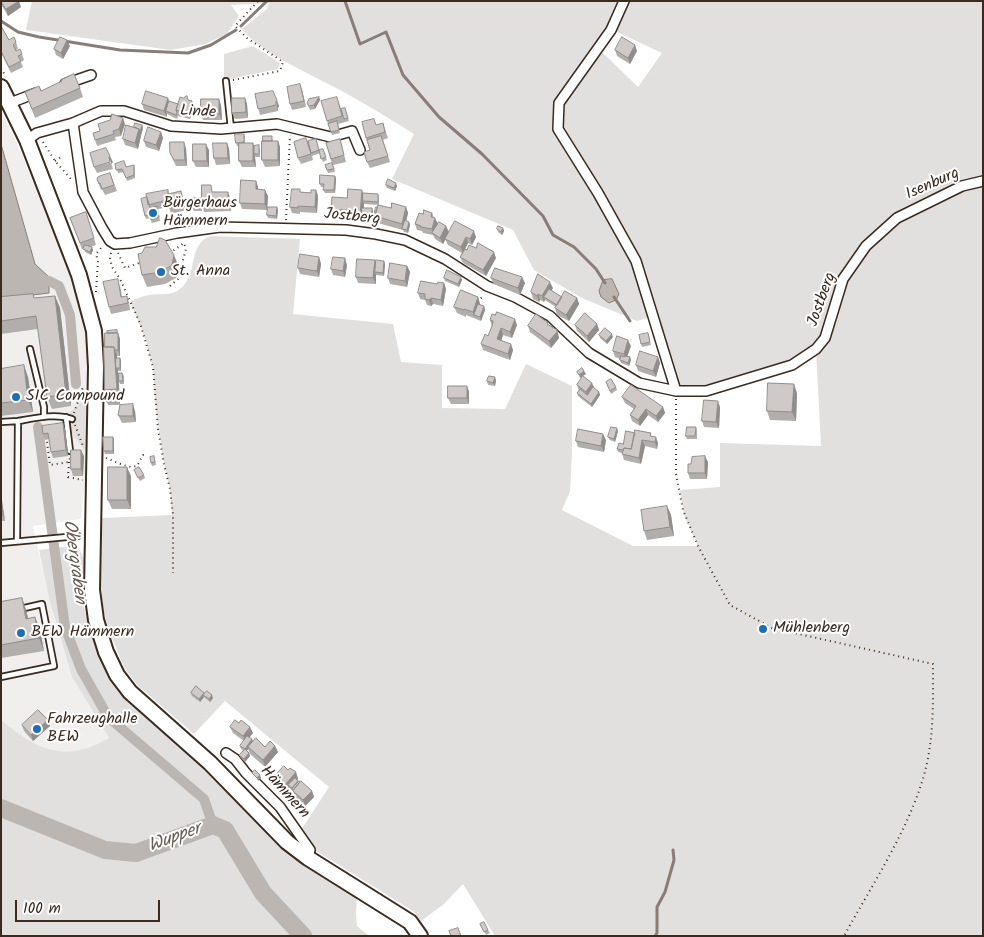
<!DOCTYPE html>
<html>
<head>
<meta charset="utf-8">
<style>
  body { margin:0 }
  #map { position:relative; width:984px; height:937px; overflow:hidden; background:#fff; font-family:Kalam,sans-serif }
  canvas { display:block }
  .frame { position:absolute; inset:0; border:2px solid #3b2a1e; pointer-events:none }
  .scale { position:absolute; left:15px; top:900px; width:145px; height:22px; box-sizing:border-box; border:2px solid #3b2a1e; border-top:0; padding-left:6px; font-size:15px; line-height:18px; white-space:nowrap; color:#3b2a1e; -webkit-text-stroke:4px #fff; paint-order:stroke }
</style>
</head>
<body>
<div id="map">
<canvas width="984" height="937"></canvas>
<div class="frame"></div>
<div class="scale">100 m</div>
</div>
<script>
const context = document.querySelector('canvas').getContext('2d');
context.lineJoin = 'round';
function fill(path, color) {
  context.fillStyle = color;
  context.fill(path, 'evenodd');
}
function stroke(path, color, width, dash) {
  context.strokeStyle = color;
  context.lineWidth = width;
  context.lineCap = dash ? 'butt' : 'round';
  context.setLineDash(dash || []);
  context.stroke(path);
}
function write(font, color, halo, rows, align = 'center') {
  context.font = font + ' Kalam,sans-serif';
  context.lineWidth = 4;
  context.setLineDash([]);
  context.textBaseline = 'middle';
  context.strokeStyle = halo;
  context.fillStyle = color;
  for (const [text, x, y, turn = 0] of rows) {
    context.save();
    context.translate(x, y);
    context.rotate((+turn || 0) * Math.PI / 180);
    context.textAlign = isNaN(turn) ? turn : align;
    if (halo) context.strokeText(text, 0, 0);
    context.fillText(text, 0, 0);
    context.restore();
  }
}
const built = new Path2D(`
  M 1,111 L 20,150 L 77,288 L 87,331 L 89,396 L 87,455 L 81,519 L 33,526 L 49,599 L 72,677 L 109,738 L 95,747 L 67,753 L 53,751 L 43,748 L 20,735 L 1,720 Z`);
const green = new Path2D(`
  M 32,1 L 622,1 L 608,28 L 563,98 L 602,52 L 638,87 L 662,53 L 615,31 L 626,1 L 983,1 L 983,936 L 495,936 L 463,884 L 444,904 L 421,921 L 413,911 L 313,849 L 301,830 L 329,787 L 225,701 L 194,734 L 137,685 L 125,669 L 109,631 L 103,609 L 101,584 L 102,518 L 172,515 L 170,489 L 164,464 L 155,402 L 153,367 L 146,341 L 130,301 C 136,299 143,296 149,295 C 162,293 175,297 184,285 C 197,270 189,243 211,236 L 300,239 L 293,314 L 393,324 L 401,362 L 442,365 L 442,408 L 505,409 L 526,364 L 572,386 L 572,453 L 570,491 L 562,510 L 633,546 L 698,546 L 684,515 L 680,490 L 720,487 L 720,443 L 821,446 L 816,350 L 792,365 L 706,391 L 676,391 L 653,316 L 637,321 L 582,298 L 534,270 L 513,230 L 392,179 L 414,134 C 390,119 366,104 340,90 C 314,76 259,52 242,29 L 267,9 L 269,3 L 231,5 L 239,16 L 227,34 L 205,44 L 171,50 L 26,30 Z
  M 253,46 L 280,63 L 278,69 L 224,80 L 224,54 Z
  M 87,398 L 87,453 L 69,430 L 66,417 L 73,409 Z
  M 77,545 L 84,558 L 82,599 L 89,627 L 107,671 L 124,695 L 141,712 L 268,823 L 357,887 L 356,915 L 357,926 L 369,936 L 1,936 L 1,720 C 38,750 64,764 109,738 L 72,677 L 49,599 L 39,550 Z`);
const water = new Path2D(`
  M 1,144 L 35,264 L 49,277 L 49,293 L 1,299 Z
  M 612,279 L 619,294 L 616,300 L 609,303 L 601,297 L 599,291 L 603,280 Z`);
const stream = new Path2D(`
  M 345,1 L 360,44 L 386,32 L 403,75 L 439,117 L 482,154 L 543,216 L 553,235 L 574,247 L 596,269 L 605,283
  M 1,21 L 18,32 L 39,37 L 120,50 L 188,53 L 211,45 L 236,30
  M 241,26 L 267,1
  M 614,297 L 630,321
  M 655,936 L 657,933 L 657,907 L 665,892 L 674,860 L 673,850`);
const canal = new Path2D(`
  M 36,279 L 49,281 L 59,286 L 70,315 L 76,384
  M 38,427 L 65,627 L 81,669 L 108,717 L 204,799 L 213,825`);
const river = new Path2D(`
  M 1,808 L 105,850 L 136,853 L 213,825 L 225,830 L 263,893 L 303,936`);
const path = new Path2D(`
  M 1,68 L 6,77
  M 233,80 L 280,71 L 283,62 L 247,38 L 235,26 L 258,1
  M 43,142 L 55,161 L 71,179
  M 55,161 L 61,157
  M 286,220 L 290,135
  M 111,253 L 110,258 L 112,267 L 120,279 L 140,323 L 153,367 L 158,429 L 164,464 L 170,489 L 173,515 L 173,573
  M 118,253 L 125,268 L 139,263 L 141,260
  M 170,286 L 178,279 L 186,249 L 184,243 L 170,253
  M 96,292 L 98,261 L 96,254 L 102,247
  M 476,298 L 479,299 L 483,297
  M 676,399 L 676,474 L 683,510 L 698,546 L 730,605 L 772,628 L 933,664 C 933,697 934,730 927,763 C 914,822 873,883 844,936
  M 74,413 L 83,387
  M 75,425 L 83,446
  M 47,442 L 50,465 L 69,462 L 70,458
  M 106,458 L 123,465 L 131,467 L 137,466 L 143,455 L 147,455
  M 69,462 L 68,477 L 83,480`);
const service = new Path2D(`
  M 226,81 L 231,129
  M 30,349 L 44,407 L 44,417
  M 66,417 L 70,451
  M 1,422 L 18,421
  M 17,541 L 18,421 C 35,418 56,413 72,419
  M 1,543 L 78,536
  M 1,677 L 54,666 L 42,604 L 20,609`);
const minor = new Path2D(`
  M 624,1 L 611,30 L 559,103 L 558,129 L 598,193 L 636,261 L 676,391
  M 65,84 L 91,75
  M 10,103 L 36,93
  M 73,123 L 83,192 L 102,228 L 110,241 L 115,244 L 130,243 L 177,233 L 220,227 L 346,230 L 376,234 L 405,240 L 445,259 L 487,286 L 515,297 L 550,316 L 589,353 L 639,383 L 676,391 L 706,391 L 792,365 L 816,349 L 825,338 L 843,279 L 866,246 L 897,218 L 962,186 L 983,181
  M 27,140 L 37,133 L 73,123 L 101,111 L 124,111 L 171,126 L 221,129 L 277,124 L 331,137 L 352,131 L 360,150
  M 226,753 L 235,759 L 246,773 L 280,807 L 310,850 L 308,858`);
const primary = new Path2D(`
  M 1,87 L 27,140 L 79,275 L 94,331 L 96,367 L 92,590 L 96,620 L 106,652 L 117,675 L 130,692 L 210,763 L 287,842 L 308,858 L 410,922 L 420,936`);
const wall = new Path2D(`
  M 1,1 L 21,7 L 8,16 L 1,4 Z
  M 1,26 L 9,40 L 16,42 L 18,49 L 16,50 L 22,54 L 24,60 L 21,62 L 23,67 L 11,73 L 1,53 Z
  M 70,46 L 63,59 L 56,55 L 54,49 Z
  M 615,50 L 637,51 L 630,64 L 617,56 Z
  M 300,84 L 302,90 L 306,107 L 292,110 L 290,104 Z
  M 80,88 L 83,97 L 35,118 L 25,92 Z
  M 255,94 L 279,106 L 278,108 L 278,111 L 260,115 Z
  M 319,97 L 320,100 L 315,109 L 310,110 L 307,103 Z
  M 337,97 L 341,109 L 345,108 L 349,121 L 338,124 L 340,133 L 332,135 L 327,121 Z
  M 245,98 L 247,104 L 248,118 L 235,119 L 232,113 Z
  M 188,100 L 192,101 L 194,107 L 190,119 L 178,116 L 177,119 L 167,114 L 167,117 L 144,110 L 142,104 L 169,101 L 178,104 Z
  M 221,105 L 222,120 L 203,120 L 201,114 Z
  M 110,120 L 125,124 L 121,136 L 115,137 L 116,140 L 97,146 L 93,133 L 100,131 Z
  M 383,123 L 388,138 L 383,140 L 390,162 L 370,168 L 367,162 L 370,150 L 366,138 L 376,125 Z
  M 142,125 L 143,128 L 138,149 L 125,145 L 123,139 L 134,127 Z
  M 161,132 L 163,138 L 159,151 L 146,147 L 144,141 Z
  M 244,134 L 245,137 L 245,143 L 260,149 L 260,157 L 255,157 L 256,167 L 242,167 L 239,161 L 239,146 L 237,146 L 236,143 Z
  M 273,139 L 273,141 L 278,141 L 280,147 L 280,166 L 265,167 L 262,160 Z
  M 340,139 L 346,162 L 333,165 L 335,172 L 328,173 L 325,165 L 332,164 L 326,143 Z
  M 308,141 L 319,150 L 323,149 L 327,160 L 323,162 L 320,153 L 312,156 L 313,160 L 301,164 L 298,158 Z
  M 227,143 L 229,149 L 230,164 L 216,165 L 214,158 Z
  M 186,148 L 187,166 L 176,166 L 170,153 Z
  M 209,150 L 209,167 L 196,167 L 193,161 Z
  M 113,162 L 111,164 L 113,169 L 97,173 L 94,167 Z
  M 115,164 L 126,167 L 134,165 L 135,168 L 135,178 L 127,181 L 124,172 L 118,173 Z
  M 110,173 L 117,191 L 105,195 L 102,189 L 101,190 L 97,179 Z
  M 335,176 L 336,179 L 335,193 L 325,193 L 323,190 L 324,187 L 321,187 L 320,184 Z
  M 256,181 L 258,187 L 258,190 L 268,196 L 267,210 L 242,209 L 240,203 Z
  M 386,185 L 397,186 L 395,191 L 387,188 Z
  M 168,190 L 169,194 L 181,191 L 186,210 L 171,214 L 169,207 L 158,209 L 160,221 L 152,223 L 150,218 L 146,219 L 145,216 L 147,197 Z
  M 316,190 L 318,196 L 317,213 L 300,212 L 300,214 L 292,213 L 290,207 L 301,192 L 311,193 Z
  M 214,192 L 230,198 L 231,211 L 204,212 L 202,204 L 202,211 L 194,211 L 190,203 L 202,201 Z
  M 363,193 L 378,194 L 379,197 L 379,205 L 391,208 L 406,207 L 408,213 L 406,221 L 409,222 L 410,225 L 408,233 L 404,232 L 403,230 L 374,222 L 373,219 L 378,205 L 364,204 L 364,208 L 372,208 L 373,212 L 373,222 L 353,220 L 352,217 L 333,216 L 331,210 L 347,198 Z
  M 277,207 L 278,210 L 277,219 L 268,218 L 267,215 Z
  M 86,212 L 96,245 L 90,247 L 93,250 L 91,255 L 85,252 L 84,249 L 82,249 L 70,218 Z
  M 432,213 L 437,224 L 446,226 L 449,232 L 476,237 L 472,245 L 468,243 L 465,249 L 496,258 L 486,276 L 463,263 L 460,257 L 462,253 L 448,245 L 445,239 L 443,244 L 435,239 L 433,235 L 423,233 L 422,231 L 417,230 L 415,224 L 423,214 Z
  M 503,228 L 504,231 L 502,235 L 498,232 L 497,229 Z
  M 138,254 L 179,267 L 176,278 L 165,284 L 147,287 L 142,275 Z
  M 319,257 L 321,264 L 319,277 L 300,274 L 298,268 Z
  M 384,261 L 385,264 L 384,276 L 376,275 L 376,284 L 358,283 L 356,277 L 376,263 Z
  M 347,265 L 345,277 L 333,275 L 331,269 Z
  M 407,266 L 410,272 L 407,287 L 390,284 L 388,278 Z
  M 444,278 L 462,280 L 459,287 L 445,281 Z
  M 491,278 L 525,283 L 520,295 L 494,284 Z
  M 444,283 L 446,289 L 443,306 L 433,304 L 431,306 L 427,305 L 425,300 L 420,299 L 418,293 L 437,284 Z
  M 120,285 L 122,297 L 129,302 L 130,310 L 111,314 L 109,307 Z
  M 553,288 L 551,290 L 562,297 L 577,298 L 579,304 L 569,321 L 557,315 L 555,308 L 556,307 L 545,300 L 544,302 L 540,300 L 539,302 L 533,299 L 531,292 Z
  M 55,296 L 60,308 L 71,406 L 52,409 L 47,397 L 38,329 L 1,334 L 1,297 L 35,298 Z
  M 478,297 L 480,304 L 480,305 L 484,306 L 485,310 L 481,321 L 466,315 L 466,317 L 457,313 L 454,307 Z
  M 490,320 L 517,325 L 512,338 L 503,335 L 501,340 L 513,350 L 510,360 L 483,350 L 481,344 L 488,336 L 492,326 Z
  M 597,324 L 599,330 L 589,342 L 577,331 L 575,325 Z
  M 549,325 L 557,330 L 559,338 L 551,348 L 530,332 L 528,326 Z
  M 117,330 L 120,339 L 120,356 L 117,356 L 117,358 L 120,358 L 121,361 L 121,371 L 118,371 L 119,379 L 122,373 L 124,376 L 124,384 L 120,384 L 119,381 L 120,405 L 135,411 L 136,422 L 122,423 L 118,415 L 120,405 L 108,405 L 107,402 L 107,396 L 105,390 L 105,347 Z
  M 648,333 L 651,345 L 642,347 L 641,344 Z
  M 599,335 L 613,337 L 607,344 L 600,338 Z
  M 631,346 L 627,356 L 630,357 L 631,360 L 629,366 L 621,363 L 620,360 L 620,359 L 615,357 L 613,351 Z
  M 658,357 L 660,363 L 656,377 L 638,371 L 636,365 Z
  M 1,369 L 28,377 L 33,412 L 1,416 Z
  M 496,380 L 495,386 L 488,385 L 487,381 Z
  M 606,382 L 616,387 L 617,390 L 611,394 Z
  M 577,385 L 595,389 L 599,392 L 600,395 L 592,407 L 578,396 L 577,393 L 579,391 Z
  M 467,386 L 469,392 L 469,404 L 451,404 L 448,398 Z
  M 797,393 L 796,421 L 770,420 L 767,411 Z
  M 622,397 L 663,407 L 665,413 L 658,422 L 648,415 L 640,426 L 632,421 L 630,415 L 634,409 L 625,403 Z
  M 720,407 L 719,428 L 704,427 L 702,421 Z
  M 696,427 L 697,430 L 697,439 L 687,439 L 686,436 Z
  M 65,429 L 68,456 L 53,458 L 51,452 L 49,439 L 45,440 L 43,434 Z
  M 618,431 L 615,442 L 610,440 L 608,437 Z
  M 652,436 L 658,443 L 657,449 L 645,446 L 641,464 L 624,460 L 622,453 L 618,452 L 617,449 Z
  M 113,437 L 114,440 L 114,454 L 105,454 L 104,451 Z
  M 606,440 L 604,452 L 578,447 L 576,441 Z
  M 84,456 L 83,476 L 73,476 L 71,469 Z
  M 154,456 L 156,465 L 152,466 L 151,463 Z
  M 708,462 L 707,479 L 690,479 L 688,473 Z
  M 134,470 L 144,475 L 145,478 L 140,481 Z
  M 131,476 L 131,509 L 112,509 L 108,500 Z
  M 1,497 L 5,521 L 1,521 Z
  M 667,506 L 671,515 L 674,536 L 647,540 L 644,531 Z
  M 22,598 L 26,610 L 28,618 L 40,629 L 44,651 L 1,658 L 1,602 Z
  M 191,693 L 204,693 L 213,698 L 210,702 L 204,697 L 200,702 L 192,696 Z
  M 22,725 L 50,726 L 33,741 L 24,731 Z
  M 230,727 L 253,733 L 249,737 L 253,741 L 265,747 L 275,746 L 278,752 L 265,767 L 250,754 L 248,749 L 247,751 L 249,753 L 250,756 L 245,762 L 241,758 L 239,755 L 243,750 L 241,749 L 240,746 L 244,741 L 233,733 Z
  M 288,770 L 296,772 L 298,779 L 297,780 L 299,782 L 312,791 L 314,797 L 305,806 L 295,797 L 293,791 L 289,788 L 287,791 L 277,782 L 275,776 Z
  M 480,924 L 488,930 L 490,933 L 486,935 Z`);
const shadedWall = new Path2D(`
  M 19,1 L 21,7 L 8,16 L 6,9 Z
  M 67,40 L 70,46 L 63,59 L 61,53 Z
  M 635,45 L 637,51 L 630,64 L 628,58 Z
  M 300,84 L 302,90 L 306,107 L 304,101 Z
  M 319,97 L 320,100 L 315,109 L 314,105 Z
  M 168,98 L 170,104 L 166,111 L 167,114 L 167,117 L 164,111 Z
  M 245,98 L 247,104 L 248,118 L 246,112 Z
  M 219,99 L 221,105 L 222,120 L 219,114 Z
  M 277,100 L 279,106 L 278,108 L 278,111 L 276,102 Z
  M 192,101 L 194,107 L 190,119 L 188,113 Z
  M 123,118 L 125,124 L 121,136 L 119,129 Z
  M 142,125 L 143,128 L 141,135 L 140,132 Z
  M 139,129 L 141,135 L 138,149 L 135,143 Z
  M 161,132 L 163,138 L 159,151 L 156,145 Z
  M 278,141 L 280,147 L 280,166 L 278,160 Z
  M 184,142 L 186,148 L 187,166 L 185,160 Z
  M 227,143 L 229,149 L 230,164 L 228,158 Z
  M 253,143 L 255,149 L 254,154 L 255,157 L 256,167 L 253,161 Z
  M 206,144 L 209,150 L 209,167 L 207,161 Z
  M 110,156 L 113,162 L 111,164 L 113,169 L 109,157 Z
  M 335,176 L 336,179 L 335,193 L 334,190 Z
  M 256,181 L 258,187 L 258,196 L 256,189 Z
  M 396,183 L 397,186 L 395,191 L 394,188 Z
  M 265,190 L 268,196 L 267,210 L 265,204 Z
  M 316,190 L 318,196 L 317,213 L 315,207 Z
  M 362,190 L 364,196 L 363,201 L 364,204 L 363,218 L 362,218 L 360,215 Z
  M 228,192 L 230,198 L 231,211 L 228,205 Z
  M 277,207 L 278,210 L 277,219 L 276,216 Z
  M 406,207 L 408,213 L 404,230 L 402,224 Z
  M 372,208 L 373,212 L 373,222 L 372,218 Z
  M 435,218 L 438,224 L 433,234 L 432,229 Z
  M 409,222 L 410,225 L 408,233 L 407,230 Z
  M 446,226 L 449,233 L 443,244 L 440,238 Z
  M 503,228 L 504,231 L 502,235 L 501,232 Z
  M 474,231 L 476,237 L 472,245 L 470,239 Z
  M 466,237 L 468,243 L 463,253 L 461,247 Z
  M 92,247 L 93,250 L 91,255 L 90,252 Z
  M 494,252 L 496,258 L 486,276 L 483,270 Z
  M 174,255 L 179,267 L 176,278 L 172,265 Z
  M 319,257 L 321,264 L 319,277 L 317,271 Z
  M 345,258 L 347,265 L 345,277 L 343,271 Z
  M 375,260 L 377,266 L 375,272 L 376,275 L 376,284 L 373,278 Z
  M 384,261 L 385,264 L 384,276 L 383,273 Z
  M 407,266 L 410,272 L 407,287 L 405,281 Z
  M 461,277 L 462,280 L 459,287 L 458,284 Z
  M 522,277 L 525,283 L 520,295 L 518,288 Z
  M 550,282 L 553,288 L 546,299 L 544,297 L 545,300 L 544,302 L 542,296 Z
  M 444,283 L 446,289 L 443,306 L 441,300 Z
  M 538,294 L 540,300 L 539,302 L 537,296 Z
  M 55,296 L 60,308 L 71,406 L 66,394 Z
  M 478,297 L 480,304 L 476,316 L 474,315 L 473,312 Z
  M 431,298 L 433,304 L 431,306 L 429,300 Z
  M 577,298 L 579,304 L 569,321 L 566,315 Z
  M 484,306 L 485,310 L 481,321 L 480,317 Z
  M 515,319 L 517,325 L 512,338 L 510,332 Z
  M 597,324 L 599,330 L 589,342 L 587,336 Z
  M 501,328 L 503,335 L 500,345 L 497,339 Z
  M 557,330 L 559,338 L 551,348 L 549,341 Z
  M 118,333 L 120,339 L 120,356 L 118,350 Z
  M 612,334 L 613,337 L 607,344 L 606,341 Z
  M 628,340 L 631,346 L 626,360 L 624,354 Z
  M 511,344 L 513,350 L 510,360 L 508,354 Z
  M 114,347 L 117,356 L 120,405 L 119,402 L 119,396 L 117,389 Z
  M 630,357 L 631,360 L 629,366 L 628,363 Z
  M 658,357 L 660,363 L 656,377 L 653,371 Z
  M 120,358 L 121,361 L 121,371 L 120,368 Z
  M 24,365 L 28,377 L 33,412 L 28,400 Z
  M 584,371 L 586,374 L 580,378 L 579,375 Z
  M 495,377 L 496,380 L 495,386 L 493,383 Z
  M 592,383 L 595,389 L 588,398 L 586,392 Z
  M 794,384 L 797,393 L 796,421 L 792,412 Z
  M 467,386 L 469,392 L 469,404 L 467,398 Z
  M 599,392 L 600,395 L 592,407 L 591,404 Z
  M 718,401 L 720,407 L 719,428 L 716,422 Z
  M 133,404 L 135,411 L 136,422 L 133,416 Z
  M 663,407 L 665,413 L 658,422 L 656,416 Z
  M 646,409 L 648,415 L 640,426 L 638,420 Z
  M 63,423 L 65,429 L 68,456 L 66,450 Z
  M 617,428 L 618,431 L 615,442 L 614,439 Z
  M 603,434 L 606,440 L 604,452 L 601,446 Z
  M 113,437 L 114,440 L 114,454 L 113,451 Z
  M 656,437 L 658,443 L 657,449 L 655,442 Z
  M 642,440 L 645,446 L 641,464 L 639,458 Z
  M 81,450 L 84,456 L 83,476 L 81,469 Z
  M 705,456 L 708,462 L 707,479 L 705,473 Z
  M 127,467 L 131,476 L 131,509 L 127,500 Z
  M 1,497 L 2,500 L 5,521 L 3,515 Z
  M 667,506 L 671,515 L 674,536 L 670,527 Z
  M 22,598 L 26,610 L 31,631 L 26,619 Z
  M 35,617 L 40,629 L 44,651 L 39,638 Z
  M 204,693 L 203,695 L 204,697 L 200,702 L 199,699 Z
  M 212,695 L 213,698 L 210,702 L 209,699 Z
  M 48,720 L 50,726 L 33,741 L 31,735 Z
  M 250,727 L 253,733 L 246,742 L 243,736 Z
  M 252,739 L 253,742 L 246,752 L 245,749 Z
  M 275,746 L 278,752 L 265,767 L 263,760 Z
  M 249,753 L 250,756 L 245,762 L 244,759 Z
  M 296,772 L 298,779 L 290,787 L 288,785 L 289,788 L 287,791 L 285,785 Z
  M 260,775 L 261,778 L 258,781 L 257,778 Z
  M 312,791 L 314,797 L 305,806 L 303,800 Z`);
const building = new Path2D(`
  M 1,1 L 19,1 L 6,9 Z
  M 1,26 L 9,40 L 14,37 L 16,42 L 13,45 L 16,51 L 20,49 L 22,54 L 18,56 L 21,61 L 9,67 L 1,51 Z
  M 60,37 L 67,40 L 61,53 L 54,49 Z
  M 622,37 L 635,45 L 628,58 L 615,50 Z
  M 74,74 L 80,88 L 32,109 L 25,92 L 39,86 L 41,91 L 62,81 L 61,80 Z
  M 300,84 L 304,101 L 290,104 L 287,87 Z
  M 146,91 L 168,98 L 164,111 L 142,104 Z
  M 273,91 L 277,100 L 276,102 L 276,105 L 258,109 L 255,94 Z
  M 187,96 L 188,100 L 192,101 L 188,113 L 176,110 L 180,97 L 183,98 Z
  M 319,97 L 314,105 L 309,106 L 307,103 L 309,99 Z
  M 337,97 L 342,116 L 327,121 L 321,101 Z
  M 232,98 L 245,98 L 246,112 L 232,113 Z
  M 201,99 L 219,99 L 219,114 L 201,114 Z
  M 169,101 L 178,104 L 176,110 L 177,113 L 176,115 L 166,111 Z
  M 345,108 L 348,118 L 344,119 L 341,109 Z
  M 112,114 L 123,118 L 119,129 L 113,131 L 114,134 L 95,140 L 93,133 L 100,131 L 98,124 L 110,120 Z
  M 374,119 L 376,125 L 383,123 L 385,132 L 366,138 L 362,122 Z
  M 337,121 L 339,130 L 331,132 L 328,124 Z
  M 135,123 L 142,125 L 140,132 L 139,129 L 134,127 Z
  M 126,125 L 139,129 L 135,143 L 123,139 Z
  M 148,127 L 161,132 L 156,145 L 144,141 Z
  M 235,134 L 244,134 L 244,142 L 236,143 Z
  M 263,136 L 272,136 L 272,141 L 263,141 Z
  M 381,136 L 388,156 L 367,162 L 364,152 L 370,150 L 367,140 Z
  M 306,138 L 311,154 L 298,158 L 294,142 Z
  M 316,139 L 319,150 L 311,153 L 308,141 Z
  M 340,139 L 344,155 L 331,159 L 326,143 Z
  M 262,141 L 278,141 L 278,160 L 262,160 Z
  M 170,142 L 184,142 L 185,160 L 174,160 L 170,153 Z
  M 213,143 L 227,143 L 228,158 L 214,158 Z
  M 239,143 L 253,143 L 253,161 L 239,161 Z
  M 193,144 L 206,144 L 207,161 L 193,161 Z
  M 259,145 L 259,154 L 254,154 L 254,146 Z
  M 106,148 L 110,156 L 109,157 L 110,162 L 94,167 L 90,153 Z
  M 323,149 L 326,157 L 321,159 L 319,150 Z
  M 124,161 L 126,167 L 134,165 L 134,175 L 126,178 L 122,169 L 116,170 L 115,164 Z
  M 332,163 L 334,169 L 327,170 L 325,165 Z
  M 110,173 L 114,185 L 102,189 L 100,183 L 99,184 L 97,179 L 98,177 Z
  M 320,175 L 335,176 L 334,190 L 323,190 L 324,184 L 320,184 Z
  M 388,179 L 396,183 L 394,188 L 386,185 Z
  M 241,180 L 256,181 L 256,189 L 265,190 L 265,204 L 240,203 Z
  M 202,185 L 211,185 L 212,192 L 228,192 L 228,205 L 202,206 Z
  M 292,189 L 300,189 L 300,192 L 311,193 L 311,190 L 316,190 L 315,207 L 298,206 L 298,208 L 290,207 Z
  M 348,189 L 362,190 L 360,215 L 351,214 L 351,210 L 331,210 L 332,197 L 347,198 Z
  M 168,190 L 168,194 L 181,191 L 184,204 L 169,208 L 167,200 L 148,205 L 146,194 Z
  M 363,193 L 378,194 L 378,202 L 363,201 Z
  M 147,197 L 150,208 L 157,206 L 159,217 L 151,220 L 150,215 L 145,216 L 141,199 Z
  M 192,198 L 201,198 L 201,208 L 193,208 L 189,199 Z
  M 392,203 L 406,207 L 402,224 L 375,216 L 378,205 L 391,208 Z
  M 268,207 L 277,207 L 276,216 L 267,215 Z
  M 376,207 L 377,207 L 375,216 L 376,219 L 373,219 Z
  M 362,208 L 372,208 L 372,218 L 362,218 Z
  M 424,210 L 432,213 L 431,217 L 435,218 L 432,229 L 421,227 L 421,226 L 415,224 L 419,213 L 423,214 Z
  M 86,212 L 94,238 L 80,243 L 70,218 Z
  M 405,220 L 409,222 L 407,230 L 402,229 Z
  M 455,221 L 474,231 L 470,239 L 466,237 L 461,247 L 445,239 Z
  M 439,222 L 446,226 L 440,238 L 432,233 Z
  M 498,226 L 503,228 L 501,232 L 497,229 Z
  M 160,238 L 165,240 L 174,255 L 172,265 L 161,272 L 142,275 L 138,254 L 142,253 L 145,247 L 156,247 Z
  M 478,243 L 494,252 L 483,270 L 460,257 L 465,249 L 467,250 L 469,245 L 476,248 Z
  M 85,245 L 92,247 L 90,252 L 83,249 Z
  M 300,254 L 319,257 L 317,271 L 298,268 Z
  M 333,257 L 345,258 L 343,271 L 331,269 Z
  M 357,259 L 375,260 L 373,278 L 356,277 Z
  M 376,260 L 384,261 L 383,273 L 375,272 Z
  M 390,263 L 407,266 L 405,281 L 388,278 Z
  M 495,268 L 522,277 L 518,288 L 491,278 Z
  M 447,270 L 461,277 L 458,284 L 444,278 Z
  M 538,274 L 550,282 L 542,296 L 538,294 L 537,296 L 531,292 Z
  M 118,279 L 121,297 L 127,296 L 128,303 L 109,307 L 103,282 Z
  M 421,281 L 437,284 L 438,282 L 444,283 L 441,300 L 431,298 L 429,300 L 425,299 L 425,294 L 418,293 Z
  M 549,289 L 562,297 L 557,305 L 544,297 Z
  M 461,290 L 478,297 L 473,312 L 464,309 L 464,310 L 454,307 Z
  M 565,291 L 577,298 L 566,315 L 555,308 Z
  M 33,294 L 34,298 L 55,296 L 66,394 L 47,397 L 36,316 L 1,321 L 1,297 Z
  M 478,304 L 484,306 L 480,317 L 474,315 Z
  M 497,312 L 515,319 L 510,332 L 501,328 L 497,339 L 511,344 L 508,354 L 481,344 L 485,334 L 488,336 L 492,326 L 493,321 L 490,320 L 492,314 L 495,315 Z
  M 585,313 L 597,324 L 587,336 L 575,325 Z
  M 536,314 L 548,323 L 547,324 L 557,330 L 557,332 L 549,341 L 528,326 Z
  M 605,328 L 612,334 L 606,341 L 599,335 Z
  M 117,330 L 117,333 L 107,333 L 107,331 Z
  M 105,333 L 118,333 L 118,350 L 115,350 L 114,347 L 105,347 Z
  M 648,333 L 650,342 L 641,344 L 639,335 Z
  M 617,336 L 628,340 L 624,354 L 613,351 Z
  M 104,347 L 114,347 L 117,389 L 105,390 Z
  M 640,351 L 658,357 L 653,371 L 636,365 Z
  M 621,356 L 625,357 L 625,356 L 630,357 L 628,363 L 620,360 Z
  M 116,358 L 120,358 L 120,368 L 116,368 Z
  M 24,365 L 28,400 L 1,403 L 1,369 Z
  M 582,368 L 584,371 L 579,375 L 577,372 Z
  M 119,373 L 122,373 L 123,381 L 119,381 Z
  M 489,376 L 495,377 L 493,383 L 487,381 Z
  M 583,376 L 592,383 L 586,392 L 577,385 Z
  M 611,379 L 616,387 L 610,391 L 606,382 Z
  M 768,383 L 794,384 L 792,412 L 767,411 Z
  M 631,385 L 663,407 L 656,416 L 646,409 L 638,420 L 630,415 L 636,406 L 622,397 Z
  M 448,386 L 467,386 L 467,398 L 448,398 Z
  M 593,387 L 599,392 L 591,404 L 577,393 L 580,389 L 587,395 Z
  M 107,396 L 119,396 L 119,402 L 107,402 Z
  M 704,400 L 718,401 L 716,422 L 702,421 Z
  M 133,404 L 133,416 L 120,416 L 118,415 L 120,405 Z
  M 63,423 L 66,450 L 51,452 L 48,433 L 43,434 L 42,426 Z
  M 611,427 L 617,428 L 614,439 L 608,437 Z
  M 687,427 L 696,427 L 695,436 L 686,436 Z
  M 578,429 L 603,434 L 601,446 L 576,441 Z
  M 635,430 L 651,433 L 650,436 L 656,437 L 655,442 L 642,440 L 639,458 L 622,454 L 624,448 L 631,449 Z
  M 626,431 L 635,433 L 631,449 L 624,448 L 623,450 L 617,449 L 619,443 L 623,444 Z
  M 103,437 L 113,437 L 113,451 L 104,451 Z
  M 71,450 L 81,450 L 81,469 L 71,469 Z
  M 154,456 L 155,462 L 151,463 L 150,457 Z
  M 705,456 L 705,473 L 688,473 L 688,464 L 691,464 L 692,457 Z
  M 108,467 L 127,467 L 127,500 L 108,500 Z
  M 139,467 L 144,475 L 138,478 L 134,470 Z
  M 1,501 L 3,515 L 1,515 Z
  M 667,506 L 670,527 L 644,531 L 641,510 Z
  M 22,598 L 26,619 L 35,617 L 39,638 L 1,645 L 1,602 Z
  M 196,686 L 204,693 L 199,699 L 191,693 Z
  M 207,691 L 212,695 L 209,699 L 203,695 Z
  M 38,710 L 48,720 L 31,735 L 22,725 Z
  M 235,720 L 239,723 L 241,720 L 250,727 L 243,736 L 230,727 Z
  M 247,736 L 252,739 L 245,749 L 249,753 L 244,759 L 239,755 L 245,749 L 240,746 Z
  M 256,738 L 265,747 L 270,741 L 275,746 L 263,760 L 248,747 Z
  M 284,766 L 288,770 L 290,768 L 296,772 L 285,785 L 275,776 Z
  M 255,770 L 260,775 L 257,778 L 252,773 Z
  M 295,778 L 298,781 L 292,788 L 288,785 Z
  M 299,781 L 300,782 L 293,790 L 292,789 Z
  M 301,781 L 312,791 L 303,800 L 293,791 Z
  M 484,922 L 488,930 L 484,932 L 480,924 Z
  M 458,928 L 461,936 L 451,936 L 449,931 Z`);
const markers = [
  [153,213,5,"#1f6fb2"],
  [161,272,5,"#1f6fb2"],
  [16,397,5,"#1f6fb2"],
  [763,629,5,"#1f6fb2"],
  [21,633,5,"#1f6fb2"],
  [37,729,5,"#1f6fb2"]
];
const streetNames = [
  ["Linde",198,113,3],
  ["Isenburg",933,185,-24],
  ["Jostberg",352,218,6],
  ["Jostberg",823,300,-70],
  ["Hämmern",284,793,48]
];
const poiNames = [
  ["Bürgerhaus",163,204],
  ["Hämmern",163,222],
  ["St. Anna",171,272],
  ["SIC Compound",26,397],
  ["Mühlenberg",773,629],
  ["BEW Hämmern",31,633],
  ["Fahrzeughalle",47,720],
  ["BEW",47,738]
];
const waterNames = [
  ["Obergraben",73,562,82],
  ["Wupper",175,839,-20]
];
fill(built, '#f1efee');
fill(green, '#e2e0de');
fill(water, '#bcb6b3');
stroke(water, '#887e77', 1);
stroke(stream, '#887e77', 3);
stroke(canal, '#bcb6b3', 10);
stroke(river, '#bcb6b3', 18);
stroke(service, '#3b2a1e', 8);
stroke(minor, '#3b2a1e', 12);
stroke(primary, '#3b2a1e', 18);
stroke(path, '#3b2a1e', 2, [1, 4]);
stroke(service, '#fff', 4.5);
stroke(minor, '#fff', 9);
stroke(primary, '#fff', 14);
fill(wall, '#b2aeab');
fill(shadedWall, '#918d8b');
fill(building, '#cfcac7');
stroke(building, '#918d8b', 1);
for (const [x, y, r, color] of markers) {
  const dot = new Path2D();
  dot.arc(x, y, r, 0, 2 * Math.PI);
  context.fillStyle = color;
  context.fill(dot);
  stroke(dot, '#fff', 2);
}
write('16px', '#3b2a1e', '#fff', streetNames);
write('16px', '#3b2a1e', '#fff', poiNames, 'left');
write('italic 18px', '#685b52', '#fff', waterNames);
</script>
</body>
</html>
